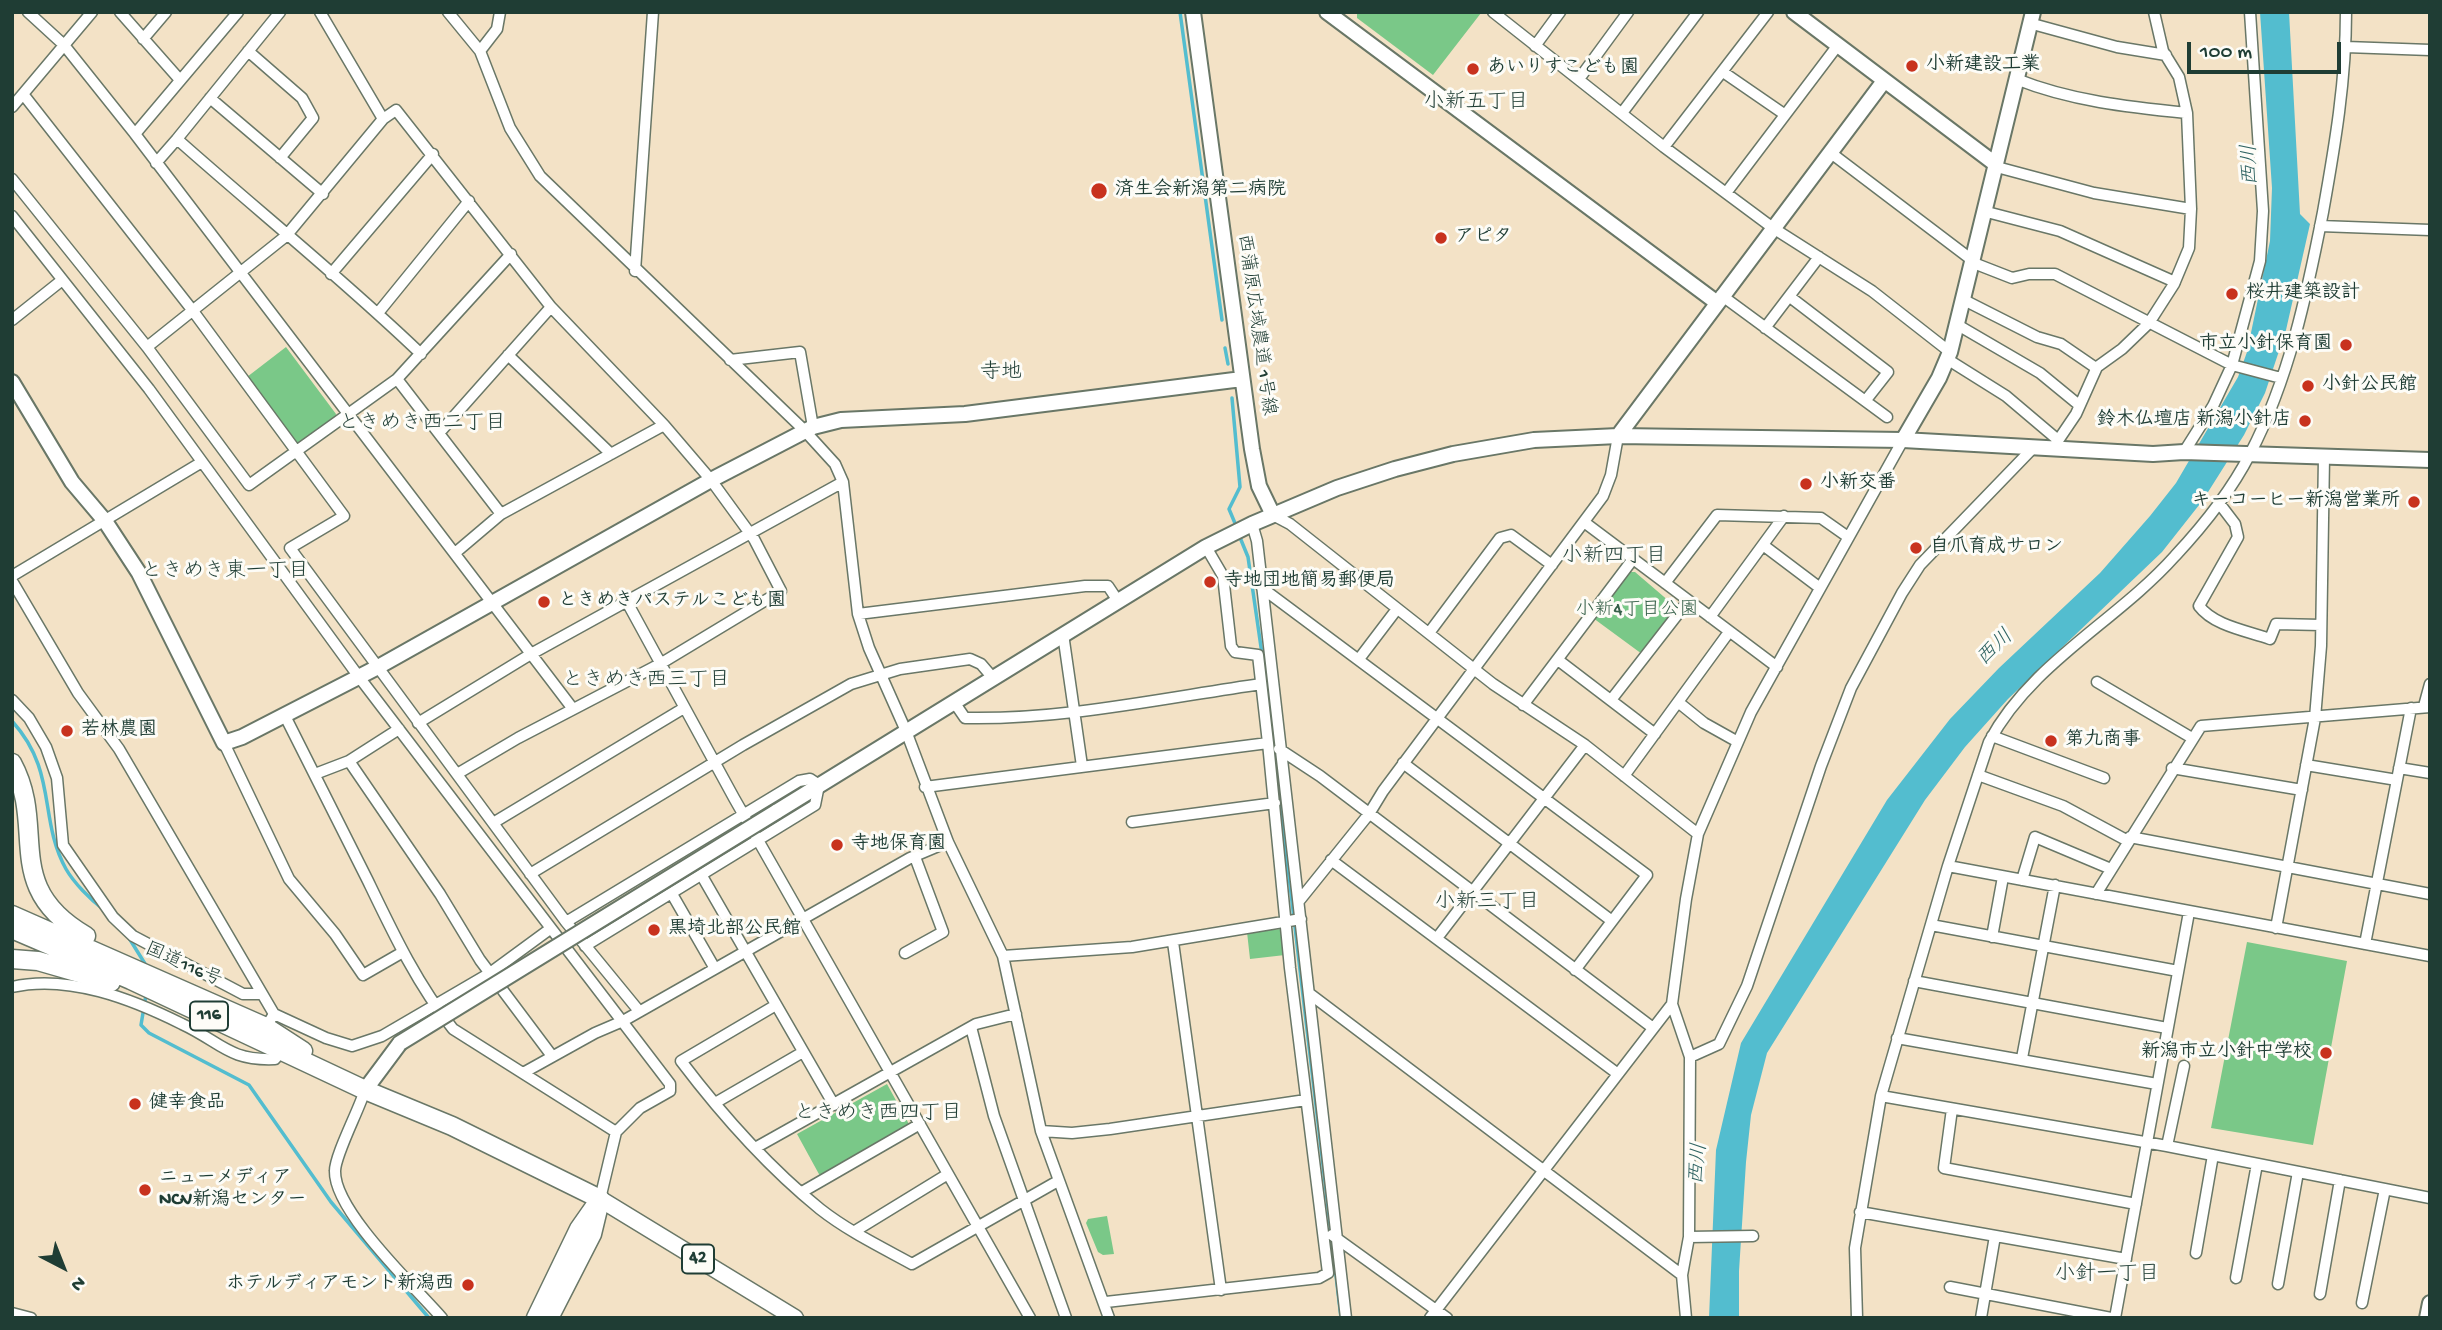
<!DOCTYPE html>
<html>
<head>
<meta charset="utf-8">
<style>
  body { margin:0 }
  #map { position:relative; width:2442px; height:1330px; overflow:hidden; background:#f3e2c6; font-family:"Gochi Hand",sans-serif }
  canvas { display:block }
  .frame { position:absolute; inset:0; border:14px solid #1f3d34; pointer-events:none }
  .north { position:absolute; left:28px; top:1232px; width:70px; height:70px; -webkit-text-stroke:5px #fdfcf7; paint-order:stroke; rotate:138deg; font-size:19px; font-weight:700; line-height:28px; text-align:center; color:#1f3d34 }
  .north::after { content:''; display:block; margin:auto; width:24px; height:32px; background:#1f3d34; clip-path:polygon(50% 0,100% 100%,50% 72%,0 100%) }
  .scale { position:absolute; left:2187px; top:42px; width:154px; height:32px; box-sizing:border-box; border:4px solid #1f3d34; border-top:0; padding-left:9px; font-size:21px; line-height:24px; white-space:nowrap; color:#1f3d34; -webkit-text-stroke:5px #fdfcf7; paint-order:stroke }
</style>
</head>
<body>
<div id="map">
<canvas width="2442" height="1330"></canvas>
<div class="frame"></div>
<div class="north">N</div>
<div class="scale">100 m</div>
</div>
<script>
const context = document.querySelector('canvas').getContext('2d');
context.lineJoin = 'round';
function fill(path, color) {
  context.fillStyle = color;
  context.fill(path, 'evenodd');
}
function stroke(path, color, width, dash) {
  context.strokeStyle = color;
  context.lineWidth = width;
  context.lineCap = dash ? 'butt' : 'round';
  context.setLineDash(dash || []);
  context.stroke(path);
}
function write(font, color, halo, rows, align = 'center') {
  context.font = font + ' "Gochi Hand","Klee One",sans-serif';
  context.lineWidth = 6;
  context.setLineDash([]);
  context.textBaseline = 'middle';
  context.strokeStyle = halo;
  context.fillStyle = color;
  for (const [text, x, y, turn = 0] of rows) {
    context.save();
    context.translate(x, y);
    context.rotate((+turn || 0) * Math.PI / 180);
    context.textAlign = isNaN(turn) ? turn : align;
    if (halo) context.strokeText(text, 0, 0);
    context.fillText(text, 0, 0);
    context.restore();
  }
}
const green = new Path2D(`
  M 1357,12 L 1479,12 L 1481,13 L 1433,75 L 1357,18 Z
  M 286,347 L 336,414 L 335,419 L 301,444 L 296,443 L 247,377 Z
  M 1629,572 L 1635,572 L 1677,608 L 1642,654 L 1593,618 Z
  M 1282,929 L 1285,955 L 1250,959 L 1247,932 Z
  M 2247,942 L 2347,961 L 2313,1145 L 2211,1128 Z
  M 887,1084 L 910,1126 L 820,1176 L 797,1134 Z
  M 1107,1216 L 1114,1254 L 1103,1255 L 1098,1252 L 1086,1223 L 1088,1219 Z`);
const water = new Path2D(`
  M 2260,12 L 2289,12 L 2300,214 L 2310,224 L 2286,330 L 2265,393 L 2244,435 L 2203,500 L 2162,552 L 2008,699 L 1965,747 L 1925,800 L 1767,1053 L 1751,1115 L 1746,1162 L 1739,1271 L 1739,1318 L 1709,1318 L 1716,1150 L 1741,1043 L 1887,800 L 1950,719 L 1999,668 L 2100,573 L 2150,516 L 2176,483 L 2238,377 L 2247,352 L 2270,241 L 2272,188 Z`);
const stream = new Path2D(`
  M 1180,12 L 1222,320
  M 1225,348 L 1228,364
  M 1232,398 L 1240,487 L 1229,509 L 1237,528
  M 1239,535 L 1248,557 L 1262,654
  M 1267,689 L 1341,1318
  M 12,721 C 58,772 38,818 66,869 C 74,883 90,899 103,909
  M 129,938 L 147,967
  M 146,995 L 141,1025 L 149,1033 L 249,1085 L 331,1202 L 429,1318`);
const street = new Path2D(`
  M 28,12 L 64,45 L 135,134 L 573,709
  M 120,12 L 180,80
  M 320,12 L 383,119
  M 448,12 L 480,51 L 510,128 L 540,176 L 804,430 L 835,464 L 843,482 L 858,614 L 869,648 L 906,731 L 948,842 L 1003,956 L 1041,1131 L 1109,1318
  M 1493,12 L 1664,147 L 1773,228 L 1872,291 L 1950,352
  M 2029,23 L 2117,47 L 2166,55
  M 143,39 L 166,12
  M 1535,46 L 1560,12
  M 2346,47 L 2430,50
  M 248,51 L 302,98 L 313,118 L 280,158
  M 480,51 L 497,29 L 500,12
  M 1723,72 L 1784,114
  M 1579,79 L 1628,12
  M 2016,79 C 2071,101 2128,107 2187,113
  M 23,94 L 193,311 L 344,516 L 290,548 L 566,922 L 639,1011
  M 210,98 L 323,194
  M 12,107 L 92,12
  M 1622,113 L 1698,12
  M 135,134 L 238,12
  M 177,139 L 280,12
  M 1664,147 L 1768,12
  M 1831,153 L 1972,260
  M 156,163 L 177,139 C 258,211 343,279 421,354
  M 1993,166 L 2094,193 L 2191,209
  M 12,179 L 147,347 L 249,485 L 397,379 L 511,254
  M 1726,193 L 1838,45
  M 1983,211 L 2060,231 L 2175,282
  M 12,216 L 149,389 L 359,677 L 670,1084 L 670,1091 L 640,1108 L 616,1132 L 600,1199
  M 2320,226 L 2430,230
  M 1971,262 L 2012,278 L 2029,274 L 2055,274 L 2232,365 L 2281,378
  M 635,271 L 653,12
  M 331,274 L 433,154
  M 1721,295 L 1887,417
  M 1790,297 L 1888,372 L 1866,400
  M 1962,299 L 2037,337 L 2061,344 L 2096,368
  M 378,313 L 469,201
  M 12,320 L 61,281
  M 1956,324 L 2040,373 L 2079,405
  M 1765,328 L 1819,257
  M 147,347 L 286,236 L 383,119 L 396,110 L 551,307 L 664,425 L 711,480 L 754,539 L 781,591 L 660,664 L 518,738 L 457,774
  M 508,355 L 611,454
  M 1947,359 L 2006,396 L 2058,440
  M 730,360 L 800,352 L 813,427
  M 397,379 L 501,514
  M 440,432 L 551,307
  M 2053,448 L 2076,414 L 2097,367 L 2122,349 L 2149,323 L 2174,284 L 2189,248 L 2191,209 L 2187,113 L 2179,77 L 2163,51 L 2154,12
  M 2184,452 L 2213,406 L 2232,365 L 2260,261 L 2263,211 L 2250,12
  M 2219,503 L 2235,524 L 2238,537 L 2199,606 C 2214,626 2248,631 2270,639 L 2276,624 L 2321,625
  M 1273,515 L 1290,524 L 1493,684 L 1585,745 L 1698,834
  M 1584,522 L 1777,667
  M 1252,524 L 1257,541 L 1346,1318
  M 1763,545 L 1820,588
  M 1206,547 L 1223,576 L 1231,646 L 1235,652 L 1258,655 L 1268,743
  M 455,553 L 501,514 L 664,425
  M 12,576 L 202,462
  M 12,581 L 78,693 L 119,749 L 274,1014 L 266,1027
  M 1665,583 L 1717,515 L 1821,518 L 1848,537
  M 1262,588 L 1647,875 L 1575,970
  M 627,602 L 734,798 L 1030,1318
  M 858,614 L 1085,586 L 1108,586 L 1118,601
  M 1710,617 L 1784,516
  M 1429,633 L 1500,538 L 1511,535 L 1552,565
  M 1063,634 L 1082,766
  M 1359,659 L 1397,609
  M 1558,660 L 1655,734
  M 2097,682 L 2192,738
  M 12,700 L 29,718 L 46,747 L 57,778 L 63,845 L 113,917 L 133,936 L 243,994 L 260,994
  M 1611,700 L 1688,601
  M 954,702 L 965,718 C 1063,720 1164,698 1261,684
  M 1678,702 L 1704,723 L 1738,742
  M 1523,705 L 1633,559
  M 2424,706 L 2430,684
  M 284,714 C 312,769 340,825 368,881 C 393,933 417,984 453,1029 L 616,1132
  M 418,723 L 531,654 L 843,482
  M 1992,736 L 2104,778
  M 224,743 L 289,879 L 335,934 L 363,975 L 403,952
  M 1279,749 L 1320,776 L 1653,1028
  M 349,761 L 440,894 L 480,960 L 552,1056
  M 1403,763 L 1612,921
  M 2306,765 L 2397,780
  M 2172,768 L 2302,790
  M 2399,768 L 2430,773
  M 315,774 L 349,761 L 399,729
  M 1978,775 L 2063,806 L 2128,841
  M 1624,776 L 1729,632
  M 925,787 L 1268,743 L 1290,968 L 1328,1273 L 1319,1278 L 1106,1302
  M 1132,822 L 1275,803
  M 493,823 L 684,708
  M 2130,837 L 2430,894
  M 1331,860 L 1618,1074
  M 1948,866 L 2430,956
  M 530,874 L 743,745 L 851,684 L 900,669 L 970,659 L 981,664 L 993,678
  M 702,876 L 834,1105
  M 2022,880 L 2035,837 L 2111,869
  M 672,894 L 714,967
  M 2096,894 L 2201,726 L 2430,707
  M 1299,901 L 1369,814 L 1383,791 L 1603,496 L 1611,475 L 1618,436
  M 566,922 L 799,781 L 810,779 L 819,785 L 815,805 L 585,946
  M 1931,925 L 2178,971
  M 2276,928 L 2315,718 L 2321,646 L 2324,457
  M 1992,937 L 2003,877
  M 1437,938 L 1585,745
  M 1173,942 L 1221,1290
  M 2365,944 L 2411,708
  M 905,953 L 943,932 L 915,857
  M 1003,956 L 1132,947 L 1301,919
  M 1914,981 L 2167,1028
  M 12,987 C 68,974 132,999 182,1024 C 221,1042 228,1061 275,1059 L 281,1051
  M 1310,994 L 1682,1275
  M 776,1005 L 681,1061 C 722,1115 767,1166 820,1209 C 848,1231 881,1247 912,1264 L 1058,1181
  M 274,1014 L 326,1038 L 352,1046 L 382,1036 L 490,973 L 550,929
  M 971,1027 L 994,1116 L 1066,1318
  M 1897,1038 L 2157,1084
  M 1690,1057 L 1719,1044 L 1747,986 L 1821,766 L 1851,688 L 1902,593 L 1920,565 L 2033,448
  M 2022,1058 L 2055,885
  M 523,1073 L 595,1033 L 623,1021 L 910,858 L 948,842
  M 365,1090 C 359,1110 335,1155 335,1171 C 334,1211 415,1287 442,1318
  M 1881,1096 L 2167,1146 L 2430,1198
  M 715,1103 L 803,1052
  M 1952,1109 L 1944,1168 L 2136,1204
  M 1041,1131 L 1072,1133 L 1110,1129 L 1306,1100
  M 2167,1146 L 2184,1066
  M 755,1148 L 976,1024 L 1016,1014
  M 802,1192 L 920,1124
  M 1860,1212 L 2126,1259
  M 855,1231 L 948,1174
  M 1332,1235 L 1447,1318
  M 1689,1237 L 1753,1236
  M 2196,1253 L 2213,1155
  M 2236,1278 L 2257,1164
  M 2278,1284 L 2298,1172
  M 1950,1287 L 2111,1318
  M 2320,1294 L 2340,1180
  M 2362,1303 L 2385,1189
  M 12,1313 L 31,1318
  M 1430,1318 L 1672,1004
  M 1686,1318 L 1682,1275 L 1689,1237 L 1690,1057 L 1672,1004 L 1686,899 L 1698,834 L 1751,712 L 1903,440
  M 1857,1318 L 1855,1248 L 1881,1096 L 1948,866 L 1989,742 C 2031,663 2117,621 2175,556 C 2203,526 2231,491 2250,454 C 2289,379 2307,294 2323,212 C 2335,145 2346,80 2346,12
  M 1981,1318 L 1995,1236
  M 2115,1318 L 2189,912`);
const secondary = new Path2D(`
  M 1193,12 L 1252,449 L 1259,486 L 1273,515
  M 1327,12 L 1716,302
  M 1794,12 L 1994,163
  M 12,382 L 72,482 L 105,521 L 139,573 L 224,743 L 242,737 L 378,667 L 711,480 L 813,427 L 841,420 L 965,414 L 1242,379
  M 1618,436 L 1884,81
  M 1903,440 L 1939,378 L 1950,352 L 2033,12
  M 776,812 L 1206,547 L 1252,524 L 1337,488 L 1395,469 L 1453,454 L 1534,440 L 1618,436 L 1903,440 L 2153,454 L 2184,452 L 2430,460
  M 365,1090 L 400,1043
  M 2427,1318 L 2430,1303`);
const primary = new Path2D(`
  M 600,1199 L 795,1318`);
const highway = new Path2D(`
  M 12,763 C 48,829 0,886 86,936
  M 12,915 L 266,1027 L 303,1051
  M 12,929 L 131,980 L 365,1090 L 452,1126 L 600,1199
  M 12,959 L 38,961 L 111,982
  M 536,1318 L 579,1229 L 600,1199
  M 549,1318 L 592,1234 L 598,1209`);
const secondaryBridge = new Path2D(`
  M 400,1043 L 776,812`);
const markers = [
  [1912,66,7,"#c8321e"],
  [1473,69,7,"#c8321e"],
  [1099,191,9,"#c8321e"],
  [1441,238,7,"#c8321e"],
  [2232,294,7,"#c8321e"],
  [2346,345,7,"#c8321e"],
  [2308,386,7,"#c8321e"],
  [2305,421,7,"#c8321e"],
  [1806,484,7,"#c8321e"],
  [2414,502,7,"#c8321e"],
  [1916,548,7,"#c8321e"],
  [1210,582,7,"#c8321e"],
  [544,602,7,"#c8321e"],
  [67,731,7,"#c8321e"],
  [2051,741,7,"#c8321e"],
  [837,845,7,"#c8321e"],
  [654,930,7,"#c8321e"],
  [2326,1053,7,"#c8321e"],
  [135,1104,7,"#c8321e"],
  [145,1190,7,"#c8321e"],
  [468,1285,7,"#c8321e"]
];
const shields = [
  [209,1016,38],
  [698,1259,32]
];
const shieldNames = [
  ["116",209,1016],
  ["42",698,1259]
];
const poiNames = [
  ["小新建設工業",1926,66],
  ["あいりすこども園",1487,69],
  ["済生会新潟第二病院",1115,191],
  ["アピタ",1455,238],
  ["桜井建築設計",2246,294],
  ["市立小針保育園",2332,345,"right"],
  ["小針公民館",2322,386],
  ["鈴木仏壇店 新潟小針店",2291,421,"right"],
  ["小新交番",1820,484],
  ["キーコーヒー新潟営業所",2400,502,"right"],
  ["自爪育成サロン",1930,548],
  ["寺地団地簡易郵便局",1224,582],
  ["ときめきパステルこども園",558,602],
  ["若林農園",81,731],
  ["第九商事",2065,741],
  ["寺地保育園",851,845],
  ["黒埼北部公民館",668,930],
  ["新潟市立小針中学校",2312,1053,"right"],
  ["健幸食品",149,1104],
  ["ニューメディア",159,1179],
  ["NCV新潟センター",159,1201],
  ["ホテルディアモント新潟西",454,1285,"right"]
];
const streetNames = [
  ["西蒲原広域農道 1号線",1255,325,82],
  ["国道116号",183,966,24]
];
const parkNames = [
  ["小新4丁目公園",1637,611]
];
const neighbourhoodNames = [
  ["小新五丁目",1476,104],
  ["寺地",1001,374],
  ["ときめき西二丁目",422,425],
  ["小新四丁目",1614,558],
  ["ときめき東一丁目",225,573],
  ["ときめき西三丁目",646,682],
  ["小新三丁目",1487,904],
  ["ときめき西四丁目",878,1115],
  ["小針一丁目",2107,1276]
];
const waterNames = [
  ["西川",2252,165,-92],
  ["西川",1996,649,-44],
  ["西川",1700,1164,-85]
];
fill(green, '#7ac888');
fill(water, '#53bdcf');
stroke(stream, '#53bdcf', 3.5);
stroke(street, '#697767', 13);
stroke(secondary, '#697767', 18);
stroke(primary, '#697767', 19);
stroke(highway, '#697767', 21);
stroke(street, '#fff', 10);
stroke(secondary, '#fff', 14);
stroke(primary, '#fff', 16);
stroke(highway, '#fff', 18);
stroke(secondaryBridge, '#697767', 18, []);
stroke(secondaryBridge, '#fff', 14);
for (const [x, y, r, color] of markers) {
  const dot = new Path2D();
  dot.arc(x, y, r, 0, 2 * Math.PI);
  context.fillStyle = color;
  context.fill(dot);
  stroke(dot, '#fdfcf7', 2.5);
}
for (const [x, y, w] of shields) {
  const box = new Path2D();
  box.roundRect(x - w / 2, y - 14.5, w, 29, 5);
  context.fillStyle = '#fdfcf7';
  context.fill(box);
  stroke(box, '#1f3d34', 2);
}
write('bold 18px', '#1f3d34', null, shieldNames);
write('bold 19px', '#1f3d34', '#fdfcf7', poiNames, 'left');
write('19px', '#1f3d34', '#fdfcf7', streetNames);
write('19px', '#366049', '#fdfcf7', parkNames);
write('21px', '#1f3d34', '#fdfcf7', neighbourhoodNames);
write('italic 21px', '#2f6362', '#fdfcf7', waterNames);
</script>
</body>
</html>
